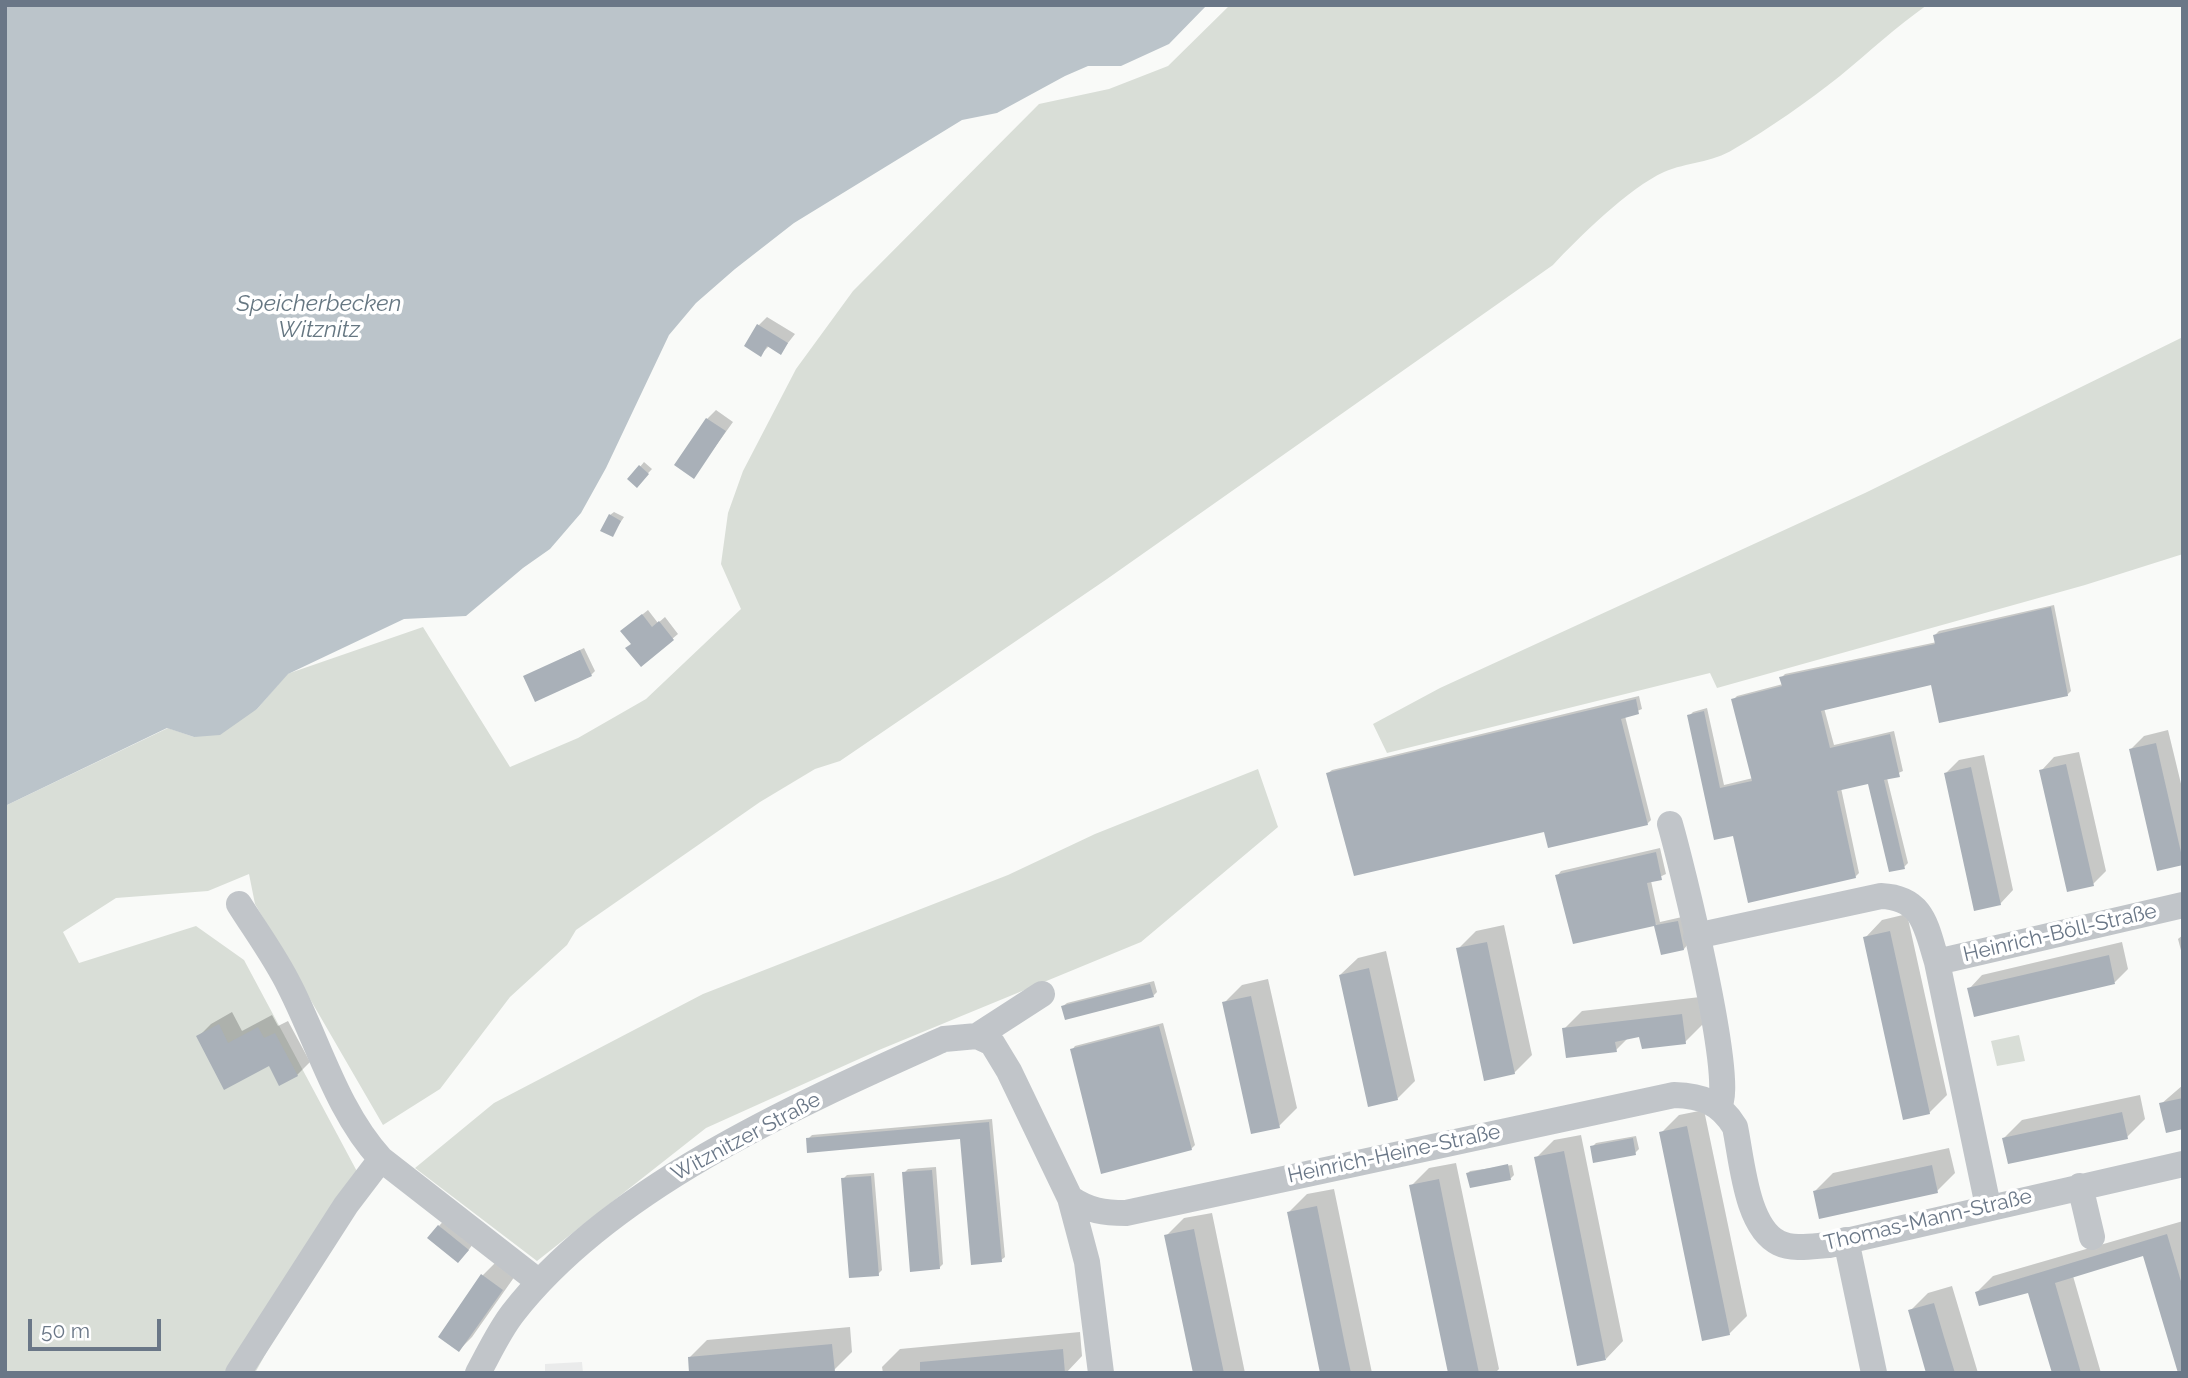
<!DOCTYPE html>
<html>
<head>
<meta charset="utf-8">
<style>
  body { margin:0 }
  #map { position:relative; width:2188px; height:1378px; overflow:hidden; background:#f9faf8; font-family:Raleway,sans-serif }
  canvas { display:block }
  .frame { position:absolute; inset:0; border:7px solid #6a7787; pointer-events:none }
  .scale { position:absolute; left:28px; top:1319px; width:133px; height:32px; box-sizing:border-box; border:4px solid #6a7787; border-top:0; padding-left:9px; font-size:21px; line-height:24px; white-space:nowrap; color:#6a7787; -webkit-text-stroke:5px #fff; paint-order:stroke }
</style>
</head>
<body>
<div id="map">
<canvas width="2188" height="1378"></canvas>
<div class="frame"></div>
<div class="scale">50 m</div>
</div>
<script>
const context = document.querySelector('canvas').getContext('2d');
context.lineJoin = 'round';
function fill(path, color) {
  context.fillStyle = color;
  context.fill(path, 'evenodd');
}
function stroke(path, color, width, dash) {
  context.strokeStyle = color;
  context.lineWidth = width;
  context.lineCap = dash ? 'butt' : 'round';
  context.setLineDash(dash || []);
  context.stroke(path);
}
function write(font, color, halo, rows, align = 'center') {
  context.font = font + ' Raleway,sans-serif';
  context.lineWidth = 7;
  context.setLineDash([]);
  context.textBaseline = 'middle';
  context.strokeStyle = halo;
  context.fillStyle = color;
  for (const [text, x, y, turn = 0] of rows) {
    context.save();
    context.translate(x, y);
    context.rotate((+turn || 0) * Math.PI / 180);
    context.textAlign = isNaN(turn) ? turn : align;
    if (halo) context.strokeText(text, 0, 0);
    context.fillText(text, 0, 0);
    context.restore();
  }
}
const built = new Path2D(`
  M 582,1362 L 583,1373 L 545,1373 L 545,1364 Z`);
const green = new Path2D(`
  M 1230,5 L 1927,5 C 1896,27 1869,52 1840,76 C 1807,102 1770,128 1734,149 C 1712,163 1687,162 1664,172 C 1629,188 1579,237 1553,265 L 1107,579 L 840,761 L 815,769 L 760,802 L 576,930 L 567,945 L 510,997 L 440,1089 L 383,1125 L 255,904 L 249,874 L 208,891 L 116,898 L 63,932 L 79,963 L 196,926 L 244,960 L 368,1192 L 301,1290 L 255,1373 L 5,1373 L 5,806 L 168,728 L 194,737 L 257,709 L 287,674 L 423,627 L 510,767 L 578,738 L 646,699 L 741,609 L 721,564 L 728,513 L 743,471 L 796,369 L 853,291 L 1039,104 L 1109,89 L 1168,66 Z
  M 2183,337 L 2183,554 L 2085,585 L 1717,688 L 1710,673 L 1387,753 L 1373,724 L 1440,688 L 1865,493 Z
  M 1258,769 L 1278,827 L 1141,942 L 879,1050 L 706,1128 L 537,1261 L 415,1168 L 494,1103 L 703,994 L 1008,875 L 1095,834 Z
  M 2019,1035 L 2025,1061 L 1997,1066 L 1991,1041 Z`);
const water = new Path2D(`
  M 5,5 L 1207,5 L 1169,44 L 1121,66 L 1088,66 L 1065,76 L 997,113 L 962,120 L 794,223 L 735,269 L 696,303 L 669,335 L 606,468 L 581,513 L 550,549 L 523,568 L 466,616 L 404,619 L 288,674 L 257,709 L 220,735 L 194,737 L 167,728 L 5,806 Z`);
const shadow = new Path2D(`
  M 767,317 L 795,334 L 780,353 L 769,346 L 760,355 L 759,325 Z
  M 716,410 L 733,422 L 694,476 L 707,419 Z
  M 644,462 L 652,469 L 637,485 L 630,479 Z
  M 614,512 L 624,517 L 612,535 L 610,515 Z
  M 2054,605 L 2071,691 L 2067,695 L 1932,683 L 1824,708 L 1834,745 L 1894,731 L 1903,771 L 1887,778 L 1908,863 L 1904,867 L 1869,782 L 1841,788 L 1859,873 L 1855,877 L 1734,833 L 1689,716 L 1693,712 L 1707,708 L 1724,785 L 1753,778 L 1733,700 L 1737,696 L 1783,684 L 1781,678 L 1785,674 L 1937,642 L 1935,635 L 1939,631 Z
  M 648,610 L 658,623 L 665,617 L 678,634 L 641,665 L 628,626 Z
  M 584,648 L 595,671 L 591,675 L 525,677 Z
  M 1639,696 L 1642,709 L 1625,716 L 1651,820 L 1647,824 L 1545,830 L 1328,773 L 1332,770 Z
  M 2168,730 L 2183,792 L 2183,863 L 2131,749 L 2144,736 Z
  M 2079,752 L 2106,871 L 2093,884 L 2041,771 L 2054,757 Z
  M 1984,755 L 2013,890 L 2000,904 L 1946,773 L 1959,760 Z
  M 1660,848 L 1666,874 L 1651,881 L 1660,922 L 1682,917 L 1688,944 L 1684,949 L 1662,953 L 1656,924 L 1557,876 L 1561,871 Z
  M 1907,914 L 1947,1095 L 1929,1113 L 1865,938 L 1882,920 Z
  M 1504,925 L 1532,1055 L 1514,1073 L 1458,949 L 1476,931 Z
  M 2183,935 L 2183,958 L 2178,939 Z
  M 2122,942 L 2128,969 L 2115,982 L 1969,989 L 1982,975 Z
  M 1386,951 L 1415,1081 L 1397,1099 L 1340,975 L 1358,958 Z
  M 1268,979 L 1297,1108 L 1279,1126 L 1224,1003 L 1242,985 Z
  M 1154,981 L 1157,992 L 1153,996 L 1063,1006 L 1067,1003 Z
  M 1700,997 L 1703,1024 L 1685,1042 L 1640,1035 L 1629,1037 L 1616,1050 L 1564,1029 L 1582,1011 Z
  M 232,1012 L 242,1031 L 272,1015 L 278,1026 L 288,1021 L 310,1062 L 297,1075 L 198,1037 L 211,1024 Z
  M 1163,1023 L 1195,1145 L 1191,1149 L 1072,1050 L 1075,1046 Z
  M 2183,1085 L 2183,1128 L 2161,1104 Z
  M 2140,1095 L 2145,1119 L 2127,1137 L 2004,1138 L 2022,1120 Z
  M 1704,1110 L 1747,1316 L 1729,1334 L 1661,1133 L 1679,1115 Z
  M 992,1119 L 1005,1257 L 1001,1260 L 962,1137 L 808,1139 L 812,1135 Z
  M 1581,1135 L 1623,1341 L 1606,1359 L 1536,1158 L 1554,1140 Z
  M 1636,1136 L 1639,1149 L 1635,1153 L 1592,1147 L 1596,1143 Z
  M 1949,1148 L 1955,1173 L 1937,1191 L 1815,1191 L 1833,1173 Z
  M 1456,1163 L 1499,1369 L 1495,1373 L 1450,1373 L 1411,1186 L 1429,1168 Z
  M 1512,1165 L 1514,1175 L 1511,1178 L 1471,1186 L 1468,1173 L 1470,1171 Z
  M 936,1167 L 943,1264 L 939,1268 L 904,1173 L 908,1169 Z
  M 874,1173 L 882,1270 L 878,1274 L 843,1179 L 847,1175 Z
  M 1334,1189 L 1372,1373 L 1322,1373 L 1289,1212 L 1307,1194 Z
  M 1212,1213 L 1245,1373 L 1195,1373 L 1166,1236 L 1184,1218 Z
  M 447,1217 L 476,1240 L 467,1252 L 439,1226 Z
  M 2183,1221 L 2183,1373 L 2145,1253 L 2073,1276 L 2101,1373 L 2054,1373 L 2030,1291 L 1977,1292 L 1993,1276 Z
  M 496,1262 L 515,1276 L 472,1337 L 459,1350 L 483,1275 Z
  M 1952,1286 L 1978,1373 L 1928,1373 L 1910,1311 L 1928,1293 Z
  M 850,1327 L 852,1352 L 834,1370 L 691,1373 L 689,1358 L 707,1340 Z
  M 1080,1332 L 1082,1356 L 1066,1373 L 883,1373 L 882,1367 L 900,1349 Z`);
const building = new Path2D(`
  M 757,324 L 788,343 L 781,355 L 767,346 L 761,357 L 744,346 Z
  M 706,418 L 726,431 L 694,479 L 674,465 Z
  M 639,465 L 649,474 L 637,488 L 627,479 Z
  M 609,514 L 621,521 L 613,537 L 600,531 Z
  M 2051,607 L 2068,696 L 1939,723 L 1931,685 L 1821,711 L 1830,748 L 1890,734 L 1900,777 L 1884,780 L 1905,869 L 1889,872 L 1868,784 L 1837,791 L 1856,878 L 1748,903 L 1733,836 L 1714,840 L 1687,715 L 1704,711 L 1720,788 L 1752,781 L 1731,699 L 1782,686 L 1779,677 L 1935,644 L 1933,635 Z
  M 642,614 L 652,627 L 659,621 L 674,640 L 641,667 L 625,648 L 631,644 L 620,631 Z
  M 580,650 L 592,676 L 535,702 L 523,676 Z
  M 1636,699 L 1639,714 L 1621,719 L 1648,825 L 1548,848 L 1544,832 L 1354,876 L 1326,773 Z
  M 2156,743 L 2183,861 L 2183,865 L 2157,871 L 2129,749 Z
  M 2066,764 L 2094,886 L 2067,892 L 2039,770 Z
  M 1971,767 L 2001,905 L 1974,911 L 1944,773 Z
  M 1656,852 L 1662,880 L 1647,883 L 1656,925 L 1678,921 L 1684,950 L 1661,955 L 1654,926 L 1573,944 L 1555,875 Z
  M 1890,931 L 1930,1114 L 1903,1120 L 1863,937 Z
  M 1487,942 L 1515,1074 L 1484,1081 L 1456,948 Z
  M 2109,955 L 2115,984 L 1974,1017 L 1967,988 Z
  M 1369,968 L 1398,1100 L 1368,1107 L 1339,975 Z
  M 1150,984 L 1154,997 L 1065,1020 L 1061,1006 Z
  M 1251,996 L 1280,1128 L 1251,1134 L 1222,1002 Z
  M 1682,1014 L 1686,1044 L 1642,1049 L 1639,1037 L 1615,1042 L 1617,1052 L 1566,1058 L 1562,1028 Z
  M 219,1024 L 228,1043 L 258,1027 L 264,1038 L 275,1033 L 298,1076 L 279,1086 L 269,1066 L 224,1090 L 196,1036 Z
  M 1159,1026 L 1192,1150 L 1101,1174 L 1070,1049 Z
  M 2183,1098 L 2183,1129 L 2166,1133 L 2159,1103 Z
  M 2122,1112 L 2128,1139 L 2008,1164 L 2002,1138 Z
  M 989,1122 L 1002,1262 L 971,1265 L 960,1139 L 807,1153 L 806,1138 Z
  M 1687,1126 L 1730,1335 L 1702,1341 L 1659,1132 Z
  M 1633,1138 L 1636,1155 L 1593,1163 L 1590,1146 Z
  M 1564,1151 L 1606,1360 L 1577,1366 L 1534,1157 Z
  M 1508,1164 L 1511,1180 L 1470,1188 L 1466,1173 Z
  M 1932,1165 L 1938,1193 L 1819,1219 L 1813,1191 Z
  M 932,1170 L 940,1269 L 910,1272 L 902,1172 Z
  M 871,1176 L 879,1276 L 849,1278 L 841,1178 Z
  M 1439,1179 L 1453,1249 L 1479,1373 L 1448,1373 L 1438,1325 L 1409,1185 Z
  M 1317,1206 L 1345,1345 L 1351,1373 L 1320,1373 L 1294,1246 L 1287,1212 Z
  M 438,1225 L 469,1250 L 458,1263 L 427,1238 Z
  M 1194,1229 L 1201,1264 L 1224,1373 L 1193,1373 L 1164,1235 Z
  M 2167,1234 L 2183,1288 L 2183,1373 L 2178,1373 L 2143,1256 L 2055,1283 L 2081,1373 L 2052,1373 L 2028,1293 L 1979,1306 L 1975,1292 Z
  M 481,1274 L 503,1290 L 459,1352 L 438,1337 Z
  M 1934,1303 L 1944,1337 L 1955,1373 L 1926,1373 L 1908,1310 Z
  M 832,1344 L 835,1372 L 689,1373 L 688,1357 Z
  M 1063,1349 L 1065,1373 L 920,1373 L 920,1362 Z`);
const minor = new Path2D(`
  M 1670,824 C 1681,862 1736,1083 1719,1106
  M 239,904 C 256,931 276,958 290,987 C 319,1044 337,1111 381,1159 L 539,1282
  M 1696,936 L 1881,896 C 1924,898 1926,927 1937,962 L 1988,1206
  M 1937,962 L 2183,905
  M 977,1036 L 1042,994
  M 2080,1186 L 2092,1237
  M 1070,1198 C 1089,1211 1104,1213 1126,1213 L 1674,1095 C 1702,1096 1720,1102 1735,1127 C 1742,1160 1746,1227 1779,1243 C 1793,1250 1813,1246 1829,1245 L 2183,1164
  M 1846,1240 L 1874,1373
  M 238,1373 L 346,1205 L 381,1159
  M 478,1373 C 489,1353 499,1331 513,1313 C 612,1186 799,1104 944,1039 L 977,1036 L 992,1043 L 1009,1071 L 1070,1198 L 1087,1262 L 1101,1373`);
const streetNames = [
  ["Heinrich-Böll-Straße",2060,933,-13],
  ["Witznitzer Straße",746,1137,-28],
  ["Heinrich-Heine-Straße",1394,1154,-12],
  ["Thomas-Mann-Straße",1928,1220,-13]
];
const waterNames = [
  ["Speicherbecken",319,304],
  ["Witznitz",319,330]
];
fill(built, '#eaebeb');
fill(green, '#d9ded7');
fill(water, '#bbc4ca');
fill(shadow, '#0003');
fill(building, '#a9b0b8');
stroke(minor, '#c1c5c9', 26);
write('21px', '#6a7787', '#fff', streetNames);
write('italic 23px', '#667782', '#fff', waterNames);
</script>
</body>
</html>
